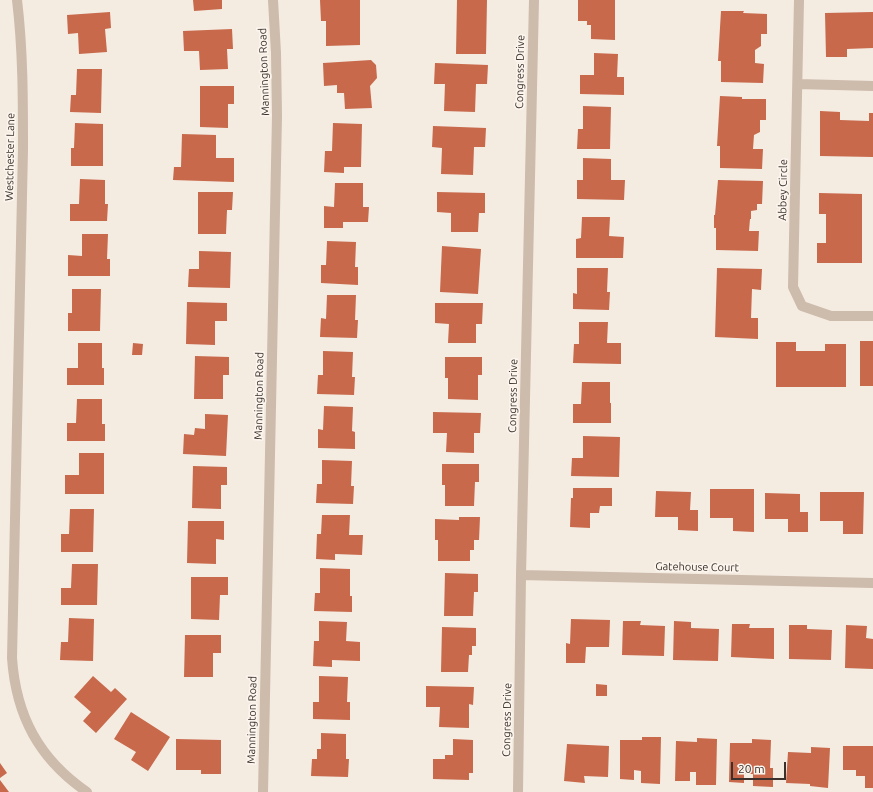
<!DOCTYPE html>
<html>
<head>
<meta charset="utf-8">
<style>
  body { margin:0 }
  #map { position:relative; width:873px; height:792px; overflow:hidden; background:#f4ebe1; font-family:Ubuntu,sans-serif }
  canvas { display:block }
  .scale { position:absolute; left:731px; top:762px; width:55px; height:18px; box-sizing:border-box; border:2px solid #3b302b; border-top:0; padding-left:5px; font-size:12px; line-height:14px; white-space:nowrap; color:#3b302b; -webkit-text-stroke:3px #fbf5ee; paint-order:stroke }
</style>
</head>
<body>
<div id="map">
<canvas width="873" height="792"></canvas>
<div class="scale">20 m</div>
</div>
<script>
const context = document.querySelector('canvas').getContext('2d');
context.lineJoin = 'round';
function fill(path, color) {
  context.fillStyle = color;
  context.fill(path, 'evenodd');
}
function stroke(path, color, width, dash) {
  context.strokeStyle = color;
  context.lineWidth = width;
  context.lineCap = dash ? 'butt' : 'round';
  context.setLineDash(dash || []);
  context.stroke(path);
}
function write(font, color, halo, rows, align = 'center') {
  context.font = font + ' Ubuntu,sans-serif';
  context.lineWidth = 3.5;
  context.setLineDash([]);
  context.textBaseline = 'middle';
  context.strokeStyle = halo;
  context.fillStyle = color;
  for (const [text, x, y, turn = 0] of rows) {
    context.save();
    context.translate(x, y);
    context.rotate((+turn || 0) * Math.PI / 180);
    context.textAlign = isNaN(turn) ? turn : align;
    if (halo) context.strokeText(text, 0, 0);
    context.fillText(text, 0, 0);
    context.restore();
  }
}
const building = new Path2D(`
  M 193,0 L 222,0 L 222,9 L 194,11 Z
  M 320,0 L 360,0 L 360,45 L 326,46 L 326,21 L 321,21 Z
  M 457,0 L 487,0 L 486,54 L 456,54 Z
  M 578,0 L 615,0 L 615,40 L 591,39 L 591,25 L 587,25 L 587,21 L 578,21 Z
  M 721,11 L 744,11 L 743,13 L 767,14 L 767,34 L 761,34 L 761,46 L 755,50 L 755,63 L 764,64 L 763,83 L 721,82 L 721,61 L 718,61 Z
  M 110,12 L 111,28 L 105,29 L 107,52 L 79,54 L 78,33 L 68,34 L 67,15 Z
  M 873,12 L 873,48 L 847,49 L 847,57 L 826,57 L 825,13 Z
  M 232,29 L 233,49 L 227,49 L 228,69 L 200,70 L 199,51 L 184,51 L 183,31 Z
  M 594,53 L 618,54 L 617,77 L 624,77 L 624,95 L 580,94 L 580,75 L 594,75 Z
  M 371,60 L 376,65 L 377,78 L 370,86 L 372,108 L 345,109 L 344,93 L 337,93 L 337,85 L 324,86 L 323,63 Z
  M 435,63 L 488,65 L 487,84 L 476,84 L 475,112 L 444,111 L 445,84 L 434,84 Z
  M 77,69 L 102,69 L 101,113 L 70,112 L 71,95 L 76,95 Z
  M 200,86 L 234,86 L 234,104 L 228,104 L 228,128 L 200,127 Z
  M 720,96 L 742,97 L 742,99 L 766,99 L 766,120 L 760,120 L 760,132 L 754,135 L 753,149 L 763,149 L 762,169 L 720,168 L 720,146 L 717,146 Z
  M 583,106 L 611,107 L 610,149 L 577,149 L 578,129 L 583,129 Z
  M 820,111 L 840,112 L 840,120 L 869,121 L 869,113 L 873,113 L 873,157 L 820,156 Z
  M 75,123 L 103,124 L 103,166 L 71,166 L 71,148 L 74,148 Z
  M 333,123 L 362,124 L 361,167 L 344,167 L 344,173 L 324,172 L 325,151 L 332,151 Z
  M 433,126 L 486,128 L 485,147 L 474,147 L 473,175 L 441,174 L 442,148 L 432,147 Z
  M 182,134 L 216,135 L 216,158 L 234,158 L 234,182 L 173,180 L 174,167 L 181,167 Z
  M 583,158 L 611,159 L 611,180 L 625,180 L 624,200 L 577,199 L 577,180 L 583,180 Z
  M 80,179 L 105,180 L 105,204 L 108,204 L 107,221 L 70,221 L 70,204 L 79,204 Z
  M 718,180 L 763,181 L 762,204 L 757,204 L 757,210 L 751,211 L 751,219 L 750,219 L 749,231 L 759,231 L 758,251 L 716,250 L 716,228 L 714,228 L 714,215 L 715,215 Z
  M 335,183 L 363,183 L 363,207 L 369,207 L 368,222 L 343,222 L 343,228 L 324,228 L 324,206 L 334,207 Z
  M 198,192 L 233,192 L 232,210 L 227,210 L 226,234 L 198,234 Z
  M 437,192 L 485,193 L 485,213 L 479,213 L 478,232 L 451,232 L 451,213 L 437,212 Z
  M 819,193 L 862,194 L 862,263 L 817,263 L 817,243 L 826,243 L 826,214 L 819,214 Z
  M 582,217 L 610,217 L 609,236 L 624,237 L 623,258 L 576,258 L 576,239 L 581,238 Z
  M 82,234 L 108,234 L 107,259 L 110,259 L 110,276 L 68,276 L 68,255 L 82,256 Z
  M 327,241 L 356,242 L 355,267 L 358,267 L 358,285 L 321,283 L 321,265 L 326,265 Z
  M 442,246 L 481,249 L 478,294 L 440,292 Z
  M 199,251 L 231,252 L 230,288 L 188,287 L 189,269 L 199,269 Z
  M 577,268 L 608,268 L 607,292 L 610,292 L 609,310 L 573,309 L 573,293 L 577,294 Z
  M 717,268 L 762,269 L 761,290 L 752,289 L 751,318 L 758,318 L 758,339 L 715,337 Z
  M 72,289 L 101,289 L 100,331 L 68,331 L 68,313 L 72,313 Z
  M 327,295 L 356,295 L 355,320 L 358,320 L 357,338 L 320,337 L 321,318 L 326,319 Z
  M 187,302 L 227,303 L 227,321 L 215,321 L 215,345 L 186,344 Z
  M 435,303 L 483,303 L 482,324 L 476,324 L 476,343 L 448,343 L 449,324 L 435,323 Z
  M 579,322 L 608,322 L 607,343 L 621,343 L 621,364 L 573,363 L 574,344 L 579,344 Z
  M 860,341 L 873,341 L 873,386 L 860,386 Z
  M 776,342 L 796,342 L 796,351 L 825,351 L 825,344 L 846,344 L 846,387 L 776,387 Z
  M 78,343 L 102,343 L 102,368 L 104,368 L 104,385 L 67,385 L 67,368 L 78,368 Z
  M 133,343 L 143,344 L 142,355 L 132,355 Z
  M 323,351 L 353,352 L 352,377 L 355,377 L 354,395 L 317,394 L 318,375 L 323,375 Z
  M 195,356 L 229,357 L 229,375 L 223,375 L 223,399 L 194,399 Z
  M 445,357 L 482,357 L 482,375 L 478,375 L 478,400 L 448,399 L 448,378 L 445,378 Z
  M 582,382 L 610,382 L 610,403 L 611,403 L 611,423 L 573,423 L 573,404 L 581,404 Z
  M 77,399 L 102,399 L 102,424 L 105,424 L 105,441 L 67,441 L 67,423 L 76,423 Z
  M 324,406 L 353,407 L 352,431 L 355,432 L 355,449 L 318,448 L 318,429 L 323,430 Z
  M 433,412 L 481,413 L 480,433 L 474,433 L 474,453 L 446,452 L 447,433 L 433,433 Z
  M 205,414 L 228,415 L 226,456 L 183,454 L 184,434 L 194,435 L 195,428 L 205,429 Z
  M 583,436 L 620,437 L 619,477 L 571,476 L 572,458 L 583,458 Z
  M 79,453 L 104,453 L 104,494 L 65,494 L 65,475 L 79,475 Z
  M 322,460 L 352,461 L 351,486 L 354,486 L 353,504 L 316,503 L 317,484 L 322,484 Z
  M 442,464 L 479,464 L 479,482 L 475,482 L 474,506 L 445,506 L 445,485 L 442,485 Z
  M 193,466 L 227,467 L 227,485 L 221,485 L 221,509 L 192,508 Z
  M 573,488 L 612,488 L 612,506 L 600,506 L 599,513 L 590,513 L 590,528 L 570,527 L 571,498 L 573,498 Z
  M 710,489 L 754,489 L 754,532 L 733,531 L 733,518 L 710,518 Z
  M 656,491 L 691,492 L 690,510 L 698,510 L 698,531 L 678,530 L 678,517 L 655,517 Z
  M 820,492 L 864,492 L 863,534 L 843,534 L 843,521 L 820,521 Z
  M 765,493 L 800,494 L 800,512 L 808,512 L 808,532 L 788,532 L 788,519 L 765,519 Z
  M 70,509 L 94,509 L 93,552 L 61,552 L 61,534 L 69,534 Z
  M 322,515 L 350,515 L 349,535 L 363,535 L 362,555 L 335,554 L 335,560 L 316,559 L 317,534 L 321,534 Z
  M 459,517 L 480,517 L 479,540 L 474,540 L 474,550 L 470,550 L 470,561 L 438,561 L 438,540 L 435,540 L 435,519 L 459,520 Z
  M 188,521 L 224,521 L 224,540 L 216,539 L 216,564 L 187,563 Z
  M 72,564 L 98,564 L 97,605 L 61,605 L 61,588 L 71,588 Z
  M 320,568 L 350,569 L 350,596 L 352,596 L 352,612 L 314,611 L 315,593 L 320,593 Z
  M 445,573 L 478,574 L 478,592 L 474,592 L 473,616 L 444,616 Z
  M 191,577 L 228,577 L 228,595 L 220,595 L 219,620 L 191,619 Z
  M 69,618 L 94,619 L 93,661 L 60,660 L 61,642 L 68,642 Z
  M 571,619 L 610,620 L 609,647 L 586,647 L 585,663 L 566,663 L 566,643 L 570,644 Z
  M 319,621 L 347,622 L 346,641 L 360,642 L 360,661 L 332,660 L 332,667 L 313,666 L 314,641 L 319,641 Z
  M 623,621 L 641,621 L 640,625 L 665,626 L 664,656 L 622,655 Z
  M 674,621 L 691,622 L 691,628 L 719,629 L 718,661 L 673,660 Z
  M 732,624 L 750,624 L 749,628 L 774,628 L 774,659 L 731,657 Z
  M 789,625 L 807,625 L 807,629 L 832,630 L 831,660 L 789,659 Z
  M 846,625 L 867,626 L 866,638 L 873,639 L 873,669 L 845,668 Z
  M 442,627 L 476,628 L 476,646 L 472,646 L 472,655 L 469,655 L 468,672 L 441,672 Z
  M 185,635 L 221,635 L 221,653 L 213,653 L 213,677 L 184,677 Z
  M 93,676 L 111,692 L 115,688 L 127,699 L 96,733 L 83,721 L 91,712 L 74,697 Z
  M 319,676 L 348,677 L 347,702 L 350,702 L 350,720 L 313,719 L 313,702 L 319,702 Z
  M 596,684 L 607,685 L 607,696 L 596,696 Z
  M 426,686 L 474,687 L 473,705 L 469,704 L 469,728 L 439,727 L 440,707 L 426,707 Z
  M 131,712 L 170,737 L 148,771 L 131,760 L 136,752 L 114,739 Z
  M 321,733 L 346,734 L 346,759 L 349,759 L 348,777 L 311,776 L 312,759 L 317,759 L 317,749 L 321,749 Z
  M 642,737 L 661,737 L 660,784 L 641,783 L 641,771 L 634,770 L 634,780 L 620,779 L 620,740 L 642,740 Z
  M 697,738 L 717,739 L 716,785 L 696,785 L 696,772 L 690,772 L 690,781 L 675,781 L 676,741 L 697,742 Z
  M 176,739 L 221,740 L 221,774 L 201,774 L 201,770 L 176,770 Z
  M 453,739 L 473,740 L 473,773 L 469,773 L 469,780 L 433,779 L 433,759 L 445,759 L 445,755 L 453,755 Z
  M 752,739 L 771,740 L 770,768 L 773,768 L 773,787 L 753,786 L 753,774 L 744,774 L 744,783 L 729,782 L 730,743 L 752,743 Z
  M 567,744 L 609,746 L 608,777 L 584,776 L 585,783 L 564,781 Z
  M 843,746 L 873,746 L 873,788 L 865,788 L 865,776 L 856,776 L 856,770 L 843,770 Z
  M 811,747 L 830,748 L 828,788 L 810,786 L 810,784 L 786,783 L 788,752 L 811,753 Z
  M 0,763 L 7,773 L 0,778 Z
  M 0,780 L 9,792 L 0,792 Z`);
const minor = new Path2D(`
  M 17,0 C 23,50 23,99 23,149 L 12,658 C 16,716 39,759 87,792
  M 799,0 L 793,287 L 802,306 L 831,316 L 873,316
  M 798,84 L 873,86
  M 521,575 L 873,583
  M 263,792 L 277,116 L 276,53 L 273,0
  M 518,792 L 521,575 L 534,0`);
const streetNames = [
  ["Mannington Road",264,72,-92],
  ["Congress Drive",520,72,-89],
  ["Westchester Lane",10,157,-89],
  ["Abbey Circle",783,190,-89],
  ["Mannington Road",259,396,-89],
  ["Congress Drive",513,396,-89],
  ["Gatehouse Court",697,567,1],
  ["Mannington Road",252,720,-89],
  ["Congress Drive",507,720,-89]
];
fill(building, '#c8694b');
stroke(minor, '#cdbbac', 10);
write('11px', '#3b302b', '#fbf5ee', streetNames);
</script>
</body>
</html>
